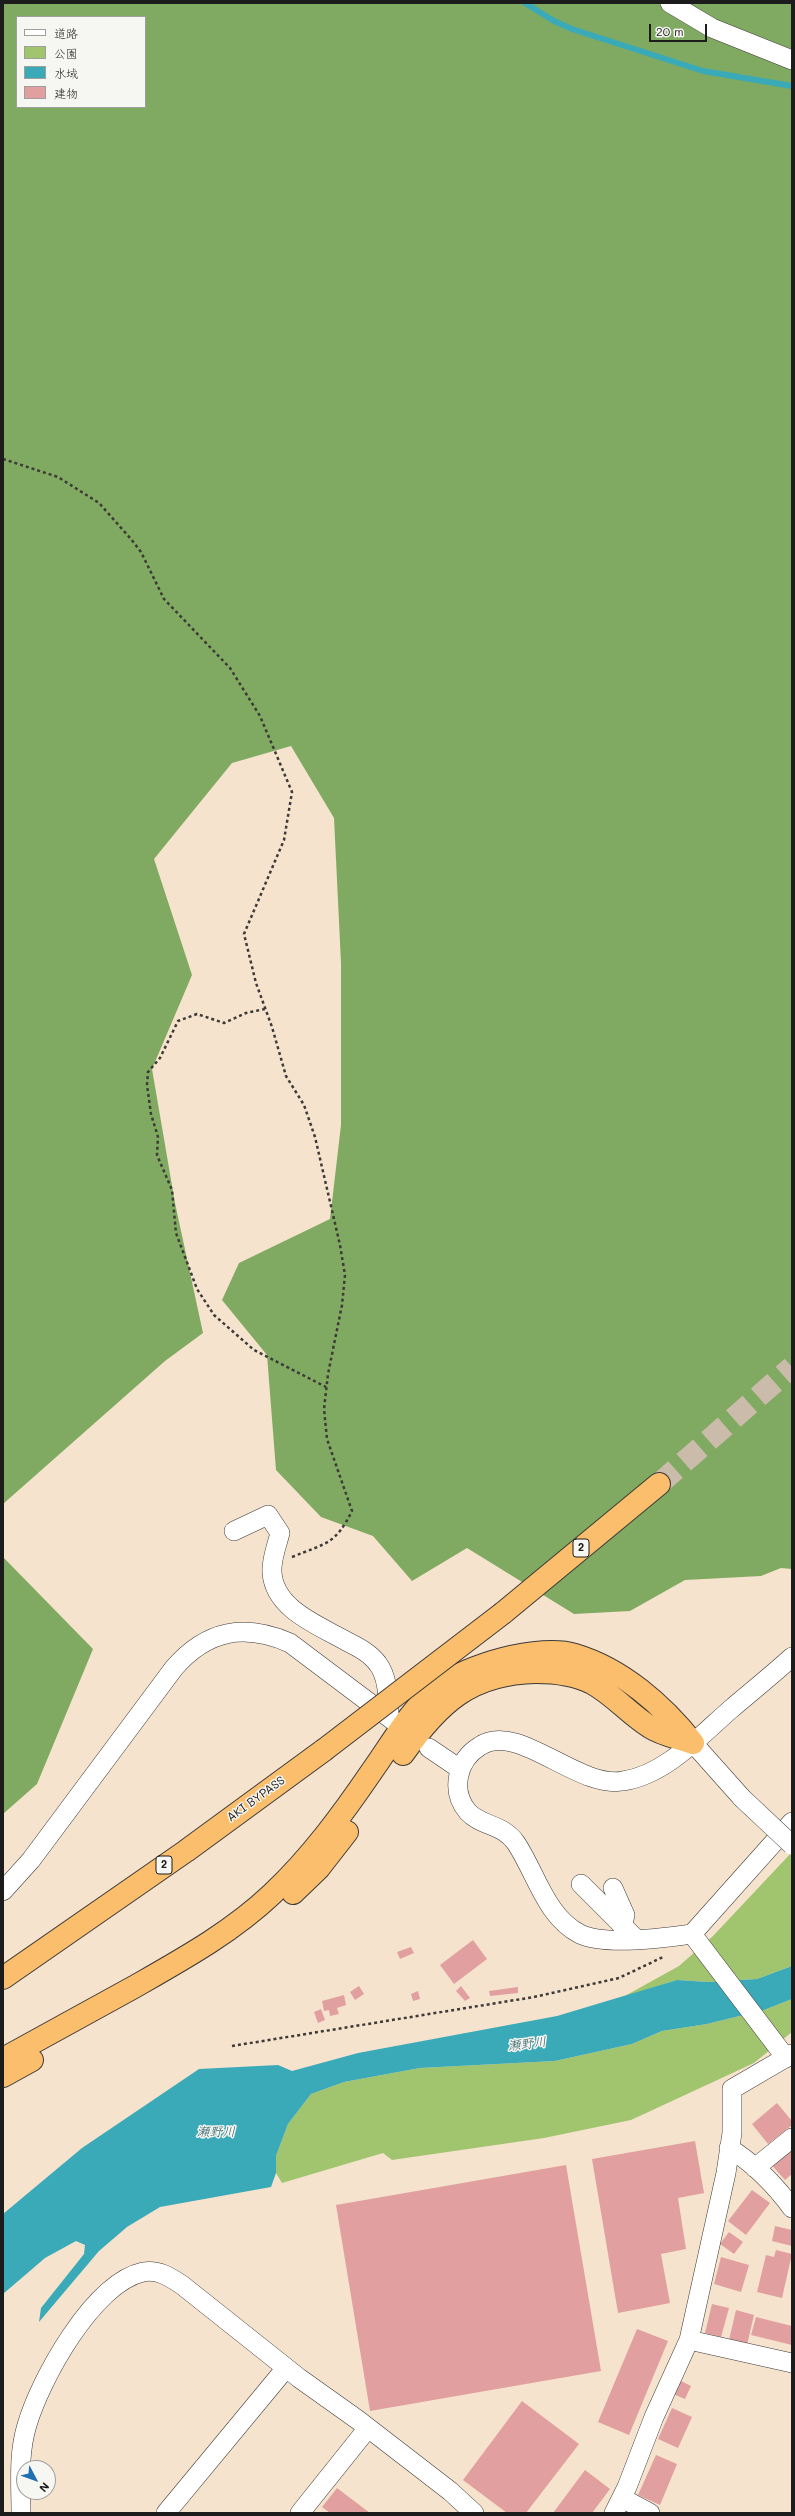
<!DOCTYPE html>
<html>
<head>
<meta charset="utf-8">
<style>
  body { margin:0 }
  #map { position:relative; width:795px; height:2516px; overflow:hidden; background:#f5e3ce; font-family:Mali,"Klee One",sans-serif }
  canvas { display:block }
  .frame { position:absolute; inset:0; border:4px solid #1c1c1c; pointer-events:none }
  .legend { position:absolute; left:16px; top:16px; width:130px; height:92px; box-sizing:border-box; background:#f6f6f2; border:1px solid #9f9f9c; margin:0; padding:5px 7px; list-style:none; font-size:12px; color:#1c1c1c }
  .legend li { display:flex; align-items:center; gap:8px; height:20px }
  .legend b { width:20px; border:1px solid #9f9f9c }
  .north { position:absolute; left:16px; top:2460px; width:40px; height:40px; box-sizing:border-box; background:#f6f6f2; border:1px solid #9f9f9c; border-radius:50%; rotate:131deg; font-size:11px; font-weight:700; line-height:16px; text-align:center; color:#1c1c1c }
  .north::after { content:''; display:block; margin:auto; width:14px; height:18px; background:#1f6fb2; clip-path:polygon(50% 0,100% 100%,50% 72%,0 100%) }
  .scale { position:absolute; left:649px; top:24px; width:58px; height:18px; box-sizing:border-box; border:2px solid #1c1c1c; border-top:0; padding-left:5px; font-size:12px; line-height:14px; white-space:nowrap; color:#1c1c1c; -webkit-text-stroke:3px #f6f6f2; paint-order:stroke }
</style>
</head>
<body>
<div id="map">
<canvas width="795" height="2516"></canvas>
<div class="frame"></div>
<ul class="legend">
<li><b style="height:5px;background:#fff"></b>道路</li>
<li><b style="height:11px;background:#a1c56e"></b>公園</li>
<li><b style="height:11px;background:#3baab8"></b>水域</li>
<li><b style="height:11px;background:#e1a09f"></b>建物</li>
</ul>
<div class="north">N</div>
<div class="scale">20 m</div>
</div>
<script>
const context = document.querySelector('canvas').getContext('2d');
context.lineJoin = 'round';
function fill(path, color) {
  context.fillStyle = color;
  context.fill(path, 'evenodd');
}
function stroke(path, color, width, dash) {
  context.strokeStyle = color;
  context.lineWidth = width;
  context.lineCap = dash ? 'butt' : 'round';
  context.setLineDash(dash || []);
  context.stroke(path);
}
function write(font, color, halo, rows, align = 'center') {
  context.font = font + ' Mali,"Klee One",sans-serif';
  context.lineWidth = 3;
  context.setLineDash([]);
  context.textBaseline = 'middle';
  context.strokeStyle = halo;
  context.fillStyle = color;
  for (const [text, x, y, turn = 0] of rows) {
    context.save();
    context.translate(x, y);
    context.rotate((+turn || 0) * Math.PI / 180);
    context.textAlign = isNaN(turn) ? turn : align;
    if (halo) context.strokeText(text, 0, 0);
    context.fillText(text, 0, 0);
    context.restore();
  }
}
const green = new Path2D(`
  M 792,1852 L 792,1966 L 757,1979 L 709,1982 L 677,1980 L 623,1997 L 679,1966 L 713,1936 Z
  M 792,1999 L 792,2032 L 754,2063 L 631,2120 L 544,2138 L 392,2160 L 383,2153 L 282,2183 L 276,2173 L 276,2156 L 288,2124 L 311,2094 L 344,2082 L 420,2068 L 555,2061 L 632,2044 L 662,2031 L 707,2024 L 764,2010 Z`);
const forest = new Path2D(`
  M 3,3 L 792,3 L 792,1569 L 781,1568 L 761,1576 L 685,1580 L 630,1611 L 574,1614 L 467,1548 L 412,1581 L 373,1536 L 321,1517 L 276,1470 L 267,1355 L 222,1300 L 239,1263 L 330,1219 L 341,1125 L 341,963 L 334,818 L 291,746 L 232,763 L 154,859 L 192,975 L 152,1069 L 175,1203 L 203,1333 L 165,1361 L 3,1504 ZM 17,17 L 145,17 L 145,107 L 17,107 Z
  M 3,1557 L 93,1649 L 37,1784 L 3,1814 Z`);
const water = new Path2D(`
  M 792,1966 L 792,1999 L 764,2010 L 707,2024 L 662,2031 L 632,2044 L 555,2061 L 420,2068 L 344,2082 L 311,2094 L 288,2124 L 276,2156 L 276,2173 L 271,2187 L 160,2207 L 127,2227 L 99,2251 L 39,2322 L 41,2308 L 84,2254 L 85,2245 L 76,2241 L 45,2258 L 3,2294 L 3,2214 L 82,2148 L 199,2069 L 278,2065 L 292,2071 L 358,2053 L 557,2016 L 677,1980 L 709,1982 L 757,1979 Z`);
const stream = new Path2D(`
  M 525,3 L 554,21 L 572,29 L 703,71 L 792,86`);
const building = new Path2D(`
  M 473,1940 L 487,1959 L 454,1984 L 440,1965 Z
  M 411,1947 L 414,1953 L 400,1959 L 397,1952 Z
  M 359,1986 L 364,1994 L 355,2000 L 350,1992 Z
  M 461,1986 L 470,1998 L 465,2001 L 456,1991 Z
  M 518,1987 L 518,1993 L 490,1996 L 489,1991 Z
  M 418,1991 L 420,1999 L 413,2001 L 411,1994 Z
  M 344,1995 L 346,2005 L 337,2008 L 339,2014 L 330,2016 L 329,2010 L 324,2011 L 322,2001 Z
  M 321,2009 L 325,2020 L 318,2023 L 314,2012 Z
  M 777,2103 L 792,2121 L 792,2125 L 768,2144 L 752,2124 Z
  M 695,2141 L 704,2193 L 678,2198 L 686,2249 L 661,2254 L 670,2303 L 618,2313 L 592,2159 Z
  M 792,2144 L 792,2174 L 785,2180 L 770,2163 Z
  M 566,2165 L 601,2371 L 370,2411 L 336,2205 Z
  M 752,2190 L 770,2203 L 746,2235 L 728,2221 Z
  M 775,2226 L 792,2230 L 792,2246 L 772,2241 Z
  M 729,2232 L 743,2242 L 734,2254 L 720,2244 Z
  M 776,2250 L 792,2254 L 782,2298 L 757,2292 L 766,2255 L 774,2257 Z
  M 721,2257 L 749,2265 L 741,2292 L 714,2284 Z
  M 712,2304 L 729,2308 L 721,2337 L 705,2333 Z
  M 736,2310 L 754,2315 L 747,2345 L 729,2340 Z
  M 756,2317 L 792,2326 L 792,2345 L 751,2335 Z
  M 637,2329 L 668,2341 L 629,2435 L 598,2422 Z
  M 679,2380 L 691,2386 L 685,2399 L 673,2394 Z
  M 522,2401 L 579,2444 L 526,2513 L 507,2513 L 463,2480 Z
  M 672,2408 L 692,2417 L 678,2448 L 658,2439 Z
  M 656,2455 L 677,2464 L 660,2505 L 638,2495 Z
  M 585,2470 L 610,2489 L 592,2513 L 553,2513 Z
  M 337,2488 L 370,2513 L 330,2513 L 322,2507 Z`);
const highwayTunnel = new Path2D(`
  M 659,1484 L 792,1367`);
const path = new Path2D(`
  M 3,459 L 58,477 L 99,503 L 131,539 L 141,552 L 164,599 L 230,668 L 260,716 L 292,792 L 284,840 L 244,934 L 256,983 L 272,1027 L 286,1076 L 304,1105 L 315,1137 L 340,1245 L 345,1275 L 342,1305 L 328,1374 L 324,1409 L 327,1439 L 352,1511 C 335,1545 326,1543 292,1557
  M 265,1009 L 246,1013 L 224,1023 L 197,1014 L 178,1021 L 160,1058 L 148,1072 L 147,1085 L 151,1114 L 158,1137 L 157,1155 L 172,1190 L 176,1233 L 197,1289 L 214,1315 L 254,1350 L 326,1387
  M 232,2046 L 534,1997 L 619,1978 L 663,1957`);
const minor = new Path2D(`
  M 670,3 L 712,28 L 792,60
  M 234,1531 L 268,1515 L 280,1533 C 277,1545 271,1560 272,1572 C 274,1609 318,1625 346,1641 C 358,1647 370,1653 378,1664 C 388,1677 388,1698 389,1714
  M 792,1657 C 772,1675 751,1692 731,1709 C 700,1736 665,1775 623,1781 C 577,1789 518,1721 480,1746 C 457,1760 450,1791 468,1812 C 481,1826 503,1824 516,1843 C 536,1873 546,1917 580,1934 C 605,1946 664,1938 692,1934 L 792,1822
  M 693,1743 L 742,1798
  M 429,1748 L 460,1769
  M 581,1884 L 636,1939
  M 613,1888 L 625,1915 L 623,1923
  M 3,1891 L 31,1860 L 174,1668 C 207,1630 244,1623 290,1643 L 395,1722
  M 692,1934 L 786,2058
  M 729,2148 C 753,2163 775,2185 792,2208
  M 755,2168 L 792,2138
  M 689,2340 L 792,2363
  M 622,2498 L 650,2513
  M 21,2513 C 21,2484 18,2454 27,2425 C 40,2380 93,2283 143,2272 C 158,2269 170,2277 182,2285 L 299,2378 L 358,2420 L 450,2491 L 474,2513
  M 166,2513 L 286,2368
  M 300,2513 L 368,2428
  M 614,2513 L 627,2487 L 654,2417 L 689,2340 L 726,2173 L 732,2133 L 732,2089 L 792,2054`);
const highway = new Path2D(`
  M 503,1613 L 659,1484
  M 403,1754 C 439,1703 471,1673 536,1672 C 554,1672 576,1675 592,1683 C 614,1695 629,1714 650,1727 C 662,1735 680,1738 693,1743
  M 293,1893 L 319,1868 L 347,1832
  M 3,1978 L 186,1851 L 324,1750
  M 3,2059 C 47,2035 90,2011 134,1987 C 183,1959 232,1932 272,1894 C 311,1857 342,1815 372,1771 C 392,1743 410,1710 437,1688 C 453,1676 473,1668 492,1662 C 515,1655 552,1648 575,1655 C 622,1669 663,1705 693,1743
  M 3,2076 L 32,2060`);
const minorBridge = new Path2D(`
  M 742,1798 L 792,1845`);
const highwayBridge = new Path2D(`
  M 324,1750 L 503,1613`);
const shields = [
  [581,1548,16],
  [164,1865,16]
];
const shieldNames = [
  ["2",581,1548],
  ["2",164,1865]
];
const streetNames = [
  ["AKI BYPASS",256,1799,-36]
];
const waterNames = [
  ["瀬野川",527,2044,-7],
  ["瀬野川",216,2132]
];
fill(green, '#a1c56e');
fill(forest, '#80aa61');
fill(water, '#3baab8');
stroke(stream, '#3baab8', 6);
fill(building, '#e1a09f');
stroke(highwayTunnel, '#cabbaa', 22, [22, 11]);
stroke(minor, '#3d3a37', 20);
stroke(highway, '#3d3a37', 24);
stroke(path, '#3d3a37', 2.5, [3, 3]);
stroke(minor, '#fff', 19);
stroke(highway, '#fabe6d', 22);
stroke(minorBridge, '#3d3a37', 20, []);
stroke(highwayBridge, '#3d3a37', 24, []);
stroke(minorBridge, '#fff', 19);
stroke(highwayBridge, '#fabe6d', 22);
for (const [x, y, w] of shields) {
  const box = new Path2D();
  box.roundRect(x - w / 2, y - 9, w, 18, 3);
  context.fillStyle = '#f6f6f2';
  context.fill(box);
  stroke(box, '#1c1c1c', 1);
}
write('bold 11px', '#1c1c1c', null, shieldNames);
write('12px', '#1c1c1c', '#f6f6f2', streetNames);
write('italic 13px', '#2a5c62', '#f6f6f2', waterNames);
</script>
</body>
</html>
